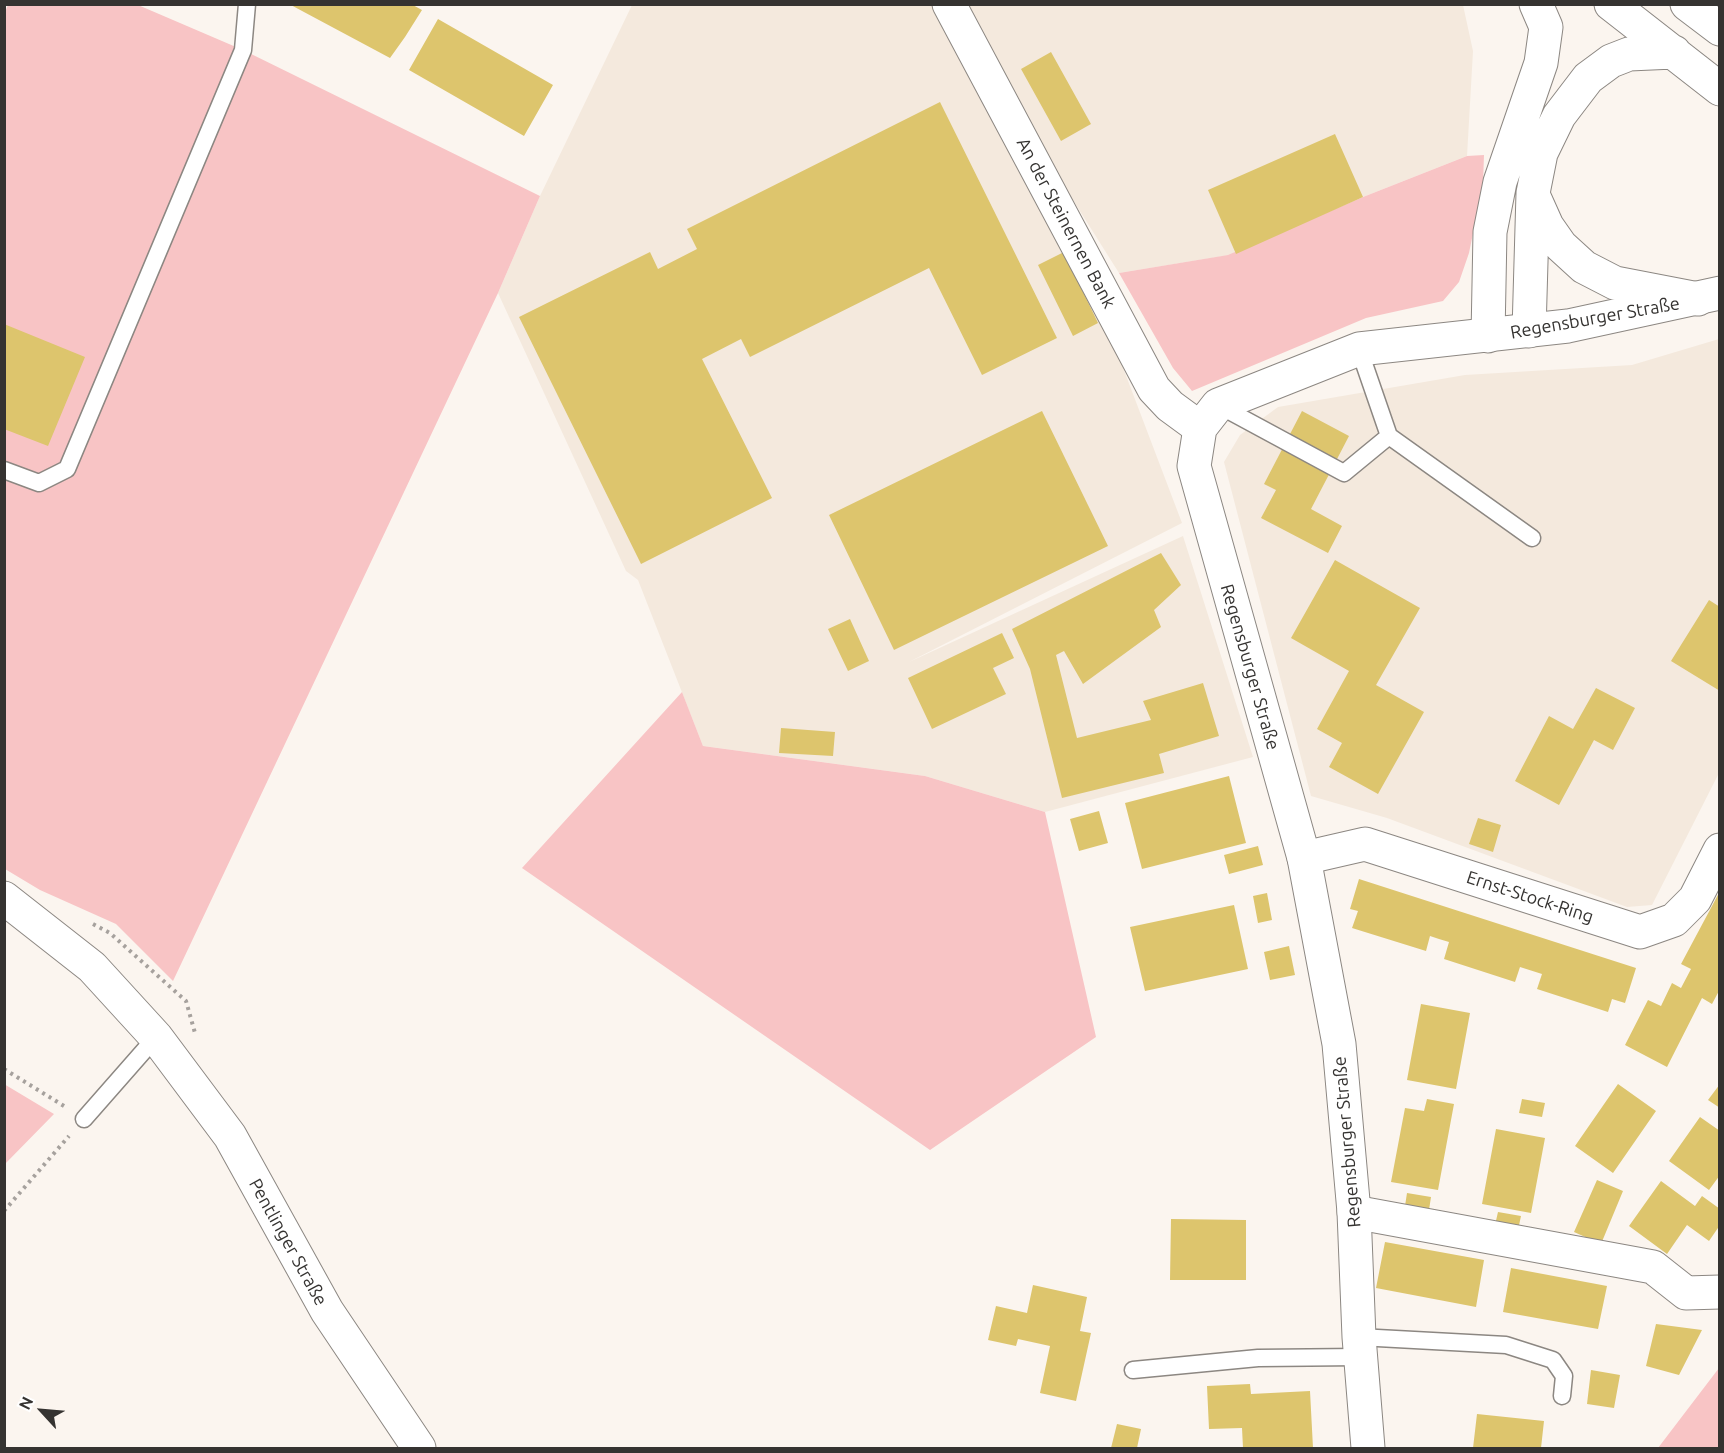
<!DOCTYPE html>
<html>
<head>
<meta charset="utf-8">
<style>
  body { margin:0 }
  #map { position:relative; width:1724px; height:1453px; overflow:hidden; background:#fbf5ef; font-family:Ubuntu,sans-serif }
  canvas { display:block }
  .frame { position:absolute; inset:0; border:6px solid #353331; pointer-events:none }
  .north { position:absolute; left:12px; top:1381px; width:60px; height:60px; -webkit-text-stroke:4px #fff; paint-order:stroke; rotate:296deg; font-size:16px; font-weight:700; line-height:24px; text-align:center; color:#353331 }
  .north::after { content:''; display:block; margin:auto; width:21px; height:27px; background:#353331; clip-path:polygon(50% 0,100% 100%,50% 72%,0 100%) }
</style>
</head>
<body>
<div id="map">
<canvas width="1724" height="1453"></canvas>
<div class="frame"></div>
<div class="north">N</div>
</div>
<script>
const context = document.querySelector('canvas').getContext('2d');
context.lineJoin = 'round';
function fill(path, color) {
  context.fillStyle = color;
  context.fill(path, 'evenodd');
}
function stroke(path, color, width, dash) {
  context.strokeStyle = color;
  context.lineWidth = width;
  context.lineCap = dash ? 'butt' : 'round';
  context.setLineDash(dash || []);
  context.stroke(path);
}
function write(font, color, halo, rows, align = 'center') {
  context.font = font + ' Ubuntu,sans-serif';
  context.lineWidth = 4.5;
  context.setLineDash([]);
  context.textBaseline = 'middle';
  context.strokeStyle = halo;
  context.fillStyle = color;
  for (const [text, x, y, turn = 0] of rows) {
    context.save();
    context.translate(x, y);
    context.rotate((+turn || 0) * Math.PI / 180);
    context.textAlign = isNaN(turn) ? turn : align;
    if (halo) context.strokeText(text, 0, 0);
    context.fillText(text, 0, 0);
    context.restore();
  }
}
const built = new Path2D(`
  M 632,5 L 940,5 L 1114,344 L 1182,523 L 909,662 L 1183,536 L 1253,757 L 1045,812 L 925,776 L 703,746 L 638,580 L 626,571 L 498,293 L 540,196 Z
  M 950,5 L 1463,5 L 1473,51 L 1467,156 L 1363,197 L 1236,254 L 1119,273 Z
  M 1719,339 L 1719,773 L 1652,905 L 1627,907 L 1387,818 L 1311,796 L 1224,462 L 1240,435 L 1278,407 L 1465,375 L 1632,365 Z`);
const green = new Path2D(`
  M 8,5 L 138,5 L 243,50 L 540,196 L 498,293 L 173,981 L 116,924 L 40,890 L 5,869 L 5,12 Z
  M 1484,155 L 1483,184 L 1469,253 L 1459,282 L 1443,301 L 1366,318 L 1192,391 L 1173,368 L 1119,273 L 1228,255 L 1363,197 L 1467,156 Z
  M 682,692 L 703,746 L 925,776 L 1045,812 L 1096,1037 L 930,1150 L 522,868 Z
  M 4,1084 L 54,1114 L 5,1164 L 4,1164 Z
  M 1719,1368 L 1719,1448 L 1658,1448 Z`);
const building = new Path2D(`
  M 289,4 L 411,4 L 422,10 L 405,37 L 390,58 Z
  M 438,19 L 553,85 L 524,136 L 409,70 Z
  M 1051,52 L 1091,124 L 1061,141 L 1021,69 Z
  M 940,102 L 1057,338 L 982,375 L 929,268 L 750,357 L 741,339 L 702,359 L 772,498 L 641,564 L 519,317 L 650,252 L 658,269 L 697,249 L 687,229 Z
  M 1335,134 L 1363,197 L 1236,254 L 1208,190 Z
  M 1064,252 L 1098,323 L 1073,336 L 1038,265 Z
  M 4,324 L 85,357 L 48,446 L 4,429 Z
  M 1042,411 L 1108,546 L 894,650 L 829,515 Z
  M 1302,411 L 1349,436 L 1311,509 L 1342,526 L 1328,553 L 1261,518 L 1276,490 L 1264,484 Z
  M 1161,553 L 1181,585 L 1154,610 L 1161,627 L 1083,684 L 1064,651 L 1056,655 L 1077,738 L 1151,720 L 1143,701 L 1203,683 L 1219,736 L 1159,754 L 1164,773 L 1062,798 L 1030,669 L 1012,629 Z
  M 1335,560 L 1420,608 L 1376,685 L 1424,712 L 1378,794 L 1329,767 L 1342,743 L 1317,729 L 1349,671 L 1291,638 Z
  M 1709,600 L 1720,607 L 1720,691 L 1671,661 Z
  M 850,619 L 869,661 L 848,671 L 828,629 Z
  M 1002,633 L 1014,658 L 993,668 L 1006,694 L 932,729 L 908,678 Z
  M 1596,688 L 1635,708 L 1613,750 L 1594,740 L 1559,805 L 1515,781 L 1549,716 L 1573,729 Z
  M 781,728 L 835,732 L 833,756 L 779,753 Z
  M 1229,776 L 1246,843 L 1142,869 L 1125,803 Z
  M 1099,811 L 1108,843 L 1079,851 L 1070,819 Z
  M 1478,818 L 1501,825 L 1493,852 L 1469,844 Z
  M 1258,846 L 1263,865 L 1229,874 L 1224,855 Z
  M 1359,879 L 1636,968 L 1625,1003 L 1612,999 L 1608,1012 L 1537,989 L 1542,974 L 1520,967 L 1515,982 L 1444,959 L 1449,942 L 1439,939 L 1430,936 L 1426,951 L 1352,928 L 1358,911 L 1350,909 Z
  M 1720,891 L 1720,989 L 1712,1004 L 1702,998 L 1667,1067 L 1625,1045 L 1648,1000 L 1661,1006 L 1672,983 L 1681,988 L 1691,969 L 1681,964 Z
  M 1267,893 L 1272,920 L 1258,923 L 1253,896 Z
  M 1234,905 L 1248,969 L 1145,991 L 1130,927 Z
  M 1289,946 L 1295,975 L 1270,980 L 1264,952 Z
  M 1421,1004 L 1470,1013 L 1456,1089 L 1407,1080 Z
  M 1618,1084 L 1656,1111 L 1613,1173 L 1575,1146 Z
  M 1720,1084 L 1720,1108 L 1708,1100 Z
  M 1427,1099 L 1454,1104 L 1438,1190 L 1391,1182 L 1405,1108 L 1424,1111 Z
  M 1522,1099 L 1545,1103 L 1542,1117 L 1519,1113 Z
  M 1700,1117 L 1720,1131 L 1720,1175 L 1709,1190 L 1669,1161 Z
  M 1496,1129 L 1545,1138 L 1531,1213 L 1482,1204 Z
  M 1597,1180 L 1623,1191 L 1601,1244 L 1574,1232 Z
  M 1661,1181 L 1695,1206 L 1702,1196 L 1720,1209 L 1720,1225 L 1709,1241 L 1687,1225 L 1667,1254 L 1629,1226 Z
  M 1407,1193 L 1431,1197 L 1429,1210 L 1405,1206 Z
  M 1498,1212 L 1521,1216 L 1518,1230 L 1495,1225 Z
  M 1171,1219 L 1246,1220 L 1246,1280 L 1170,1280 Z
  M 1385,1242 L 1484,1260 L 1476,1307 L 1376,1288 Z
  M 1511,1268 L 1607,1286 L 1598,1329 L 1503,1312 Z
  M 1033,1285 L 1087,1297 L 1080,1331 L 1091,1333 L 1076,1401 L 1040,1393 L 1050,1346 L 1018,1339 L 1016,1346 L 988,1340 L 996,1306 L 1027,1313 Z
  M 1656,1324 L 1702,1330 L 1679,1375 L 1646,1366 Z
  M 1591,1370 L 1620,1375 L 1614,1408 L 1587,1404 Z
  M 1250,1384 L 1251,1394 L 1310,1391 L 1313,1448 L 1243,1448 L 1242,1428 L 1209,1429 L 1207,1386 Z
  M 1477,1414 L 1544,1421 L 1541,1448 L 1473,1448 Z
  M 1117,1424 L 1141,1429 L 1137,1448 L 1111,1448 Z`);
const path = new Path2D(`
  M 93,924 L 110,933 L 186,1001 L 195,1033
  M 4,1069 L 64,1106
  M 4,1211 L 69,1136`);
const lane = new Path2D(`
  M 1359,349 L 1389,436 L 1532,538
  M 1218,405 L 1344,473 L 1389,436
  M 4,470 L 39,483 L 67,469 L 243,50 L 247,4
  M 84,1119 L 156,1037
  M 1359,1337 L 1506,1345 L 1553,1360 L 1564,1376 L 1562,1396
  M 1133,1370 L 1258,1358 L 1360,1357`);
const street = new Path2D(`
  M 949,4 L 1154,389 L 1170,406 L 1200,428
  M 1304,858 L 1365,844 L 1640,932 L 1674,920 L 1695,899 L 1720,850
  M 1354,1212 L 1653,1267 L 1686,1293 L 1720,1292`);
const secondary = new Path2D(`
  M 4,898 L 92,967 L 156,1037 L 230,1136 L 327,1311 L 419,1448
  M 1368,1448 L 1359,1337 L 1354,1212 L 1339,1044 L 1304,858 L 1194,466 L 1200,428 L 1218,405 L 1359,349 L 1568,326 L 1720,293`);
const highway = new Path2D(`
  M 1611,4 L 1720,89
  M 1687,4 L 1720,29
  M 1534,197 L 1547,226 L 1561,246 L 1584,267 L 1615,283 L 1698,299
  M 1529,331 L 1533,193 L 1541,153 L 1559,116 L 1588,78 L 1611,61 L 1629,54 L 1674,52
  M 1488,336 L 1490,232 L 1500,182 L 1541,63 L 1546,27 L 1536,4`);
const streetNames = [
  ["An der Steinernen Bank",1066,223,62],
  ["Regensburger Straße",1595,318,-10],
  ["Regensburger Straße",1250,667,74],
  ["Ernst-Stock-Ring",1530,897,18],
  ["Regensburger Straße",1347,1142,-95],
  ["Pentlinger Straße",288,1242,61]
];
fill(built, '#f4e9dd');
fill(green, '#f8c4c5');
fill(building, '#ddc56d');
stroke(lane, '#8c8782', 19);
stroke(street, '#8c8782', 35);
stroke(secondary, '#8c8782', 35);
stroke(highway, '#8c8782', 35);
stroke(path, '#a6a19d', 4, [3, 4.5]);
stroke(lane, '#fff', 16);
stroke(street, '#fff', 33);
stroke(secondary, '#fff', 33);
stroke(highway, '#fff', 33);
write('18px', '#353331', '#fff', streetNames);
</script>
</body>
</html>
